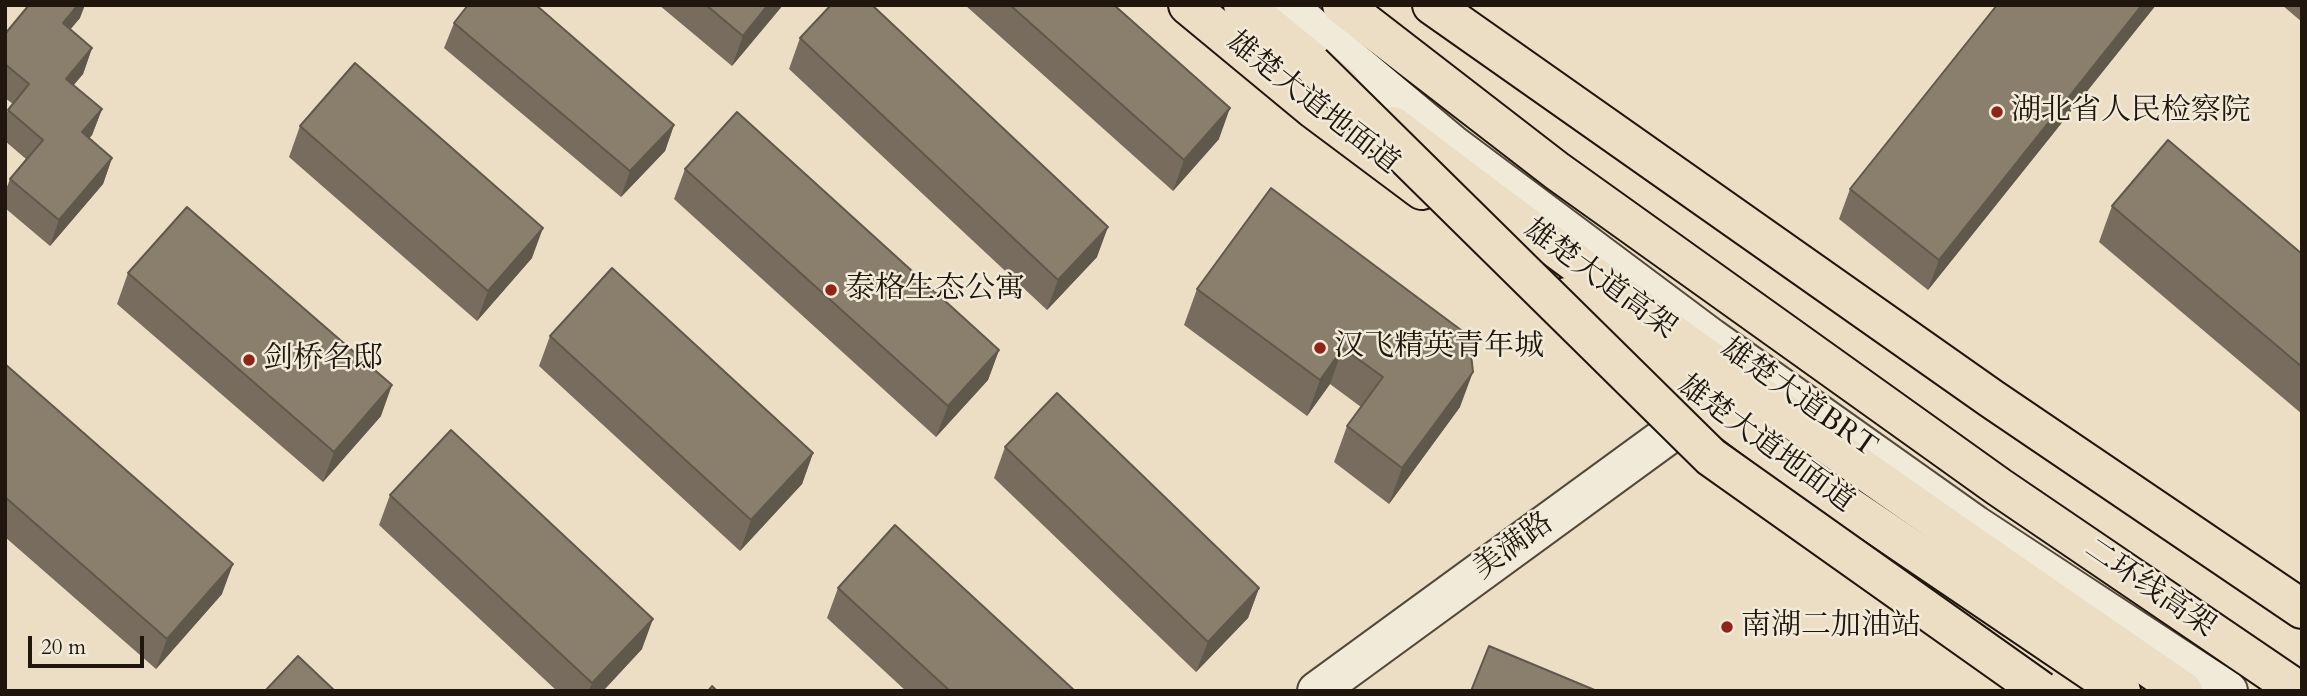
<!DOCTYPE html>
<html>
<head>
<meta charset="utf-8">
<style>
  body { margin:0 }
  #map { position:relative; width:2307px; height:696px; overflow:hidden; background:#ebdec4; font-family:Cardo,serif }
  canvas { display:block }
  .frame { position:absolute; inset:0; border:7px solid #21160d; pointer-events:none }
  .scale { position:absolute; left:28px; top:636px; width:116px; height:32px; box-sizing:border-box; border:4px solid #21160d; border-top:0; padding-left:9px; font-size:21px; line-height:24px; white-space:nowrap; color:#21160d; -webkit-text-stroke:5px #f2ead9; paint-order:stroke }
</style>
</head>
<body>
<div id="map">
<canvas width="2307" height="696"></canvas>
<div class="frame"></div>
<div class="scale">20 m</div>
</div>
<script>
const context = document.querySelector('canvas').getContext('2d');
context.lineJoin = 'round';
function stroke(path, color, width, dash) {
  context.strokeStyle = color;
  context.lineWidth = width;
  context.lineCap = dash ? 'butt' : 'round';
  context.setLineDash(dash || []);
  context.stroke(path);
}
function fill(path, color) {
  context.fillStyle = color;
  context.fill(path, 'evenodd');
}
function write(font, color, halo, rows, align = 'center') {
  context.font = font + ' Cardo,"Noto Serif SC",serif';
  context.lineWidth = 5;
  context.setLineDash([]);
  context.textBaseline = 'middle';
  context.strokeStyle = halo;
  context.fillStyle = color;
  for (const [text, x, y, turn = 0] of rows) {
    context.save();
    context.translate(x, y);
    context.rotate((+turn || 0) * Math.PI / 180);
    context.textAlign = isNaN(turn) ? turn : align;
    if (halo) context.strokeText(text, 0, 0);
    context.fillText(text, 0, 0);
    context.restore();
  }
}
const minor = new Path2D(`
  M 1286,5 L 1453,145 L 1711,338 L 1975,525 L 2228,691
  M 1317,691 L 1672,432 L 1711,412`);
const major = new Path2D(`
  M 1188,5 L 1315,110 L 1422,190
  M 1432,5 L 1992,399 L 2302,609
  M 1566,297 L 1805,477 L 2121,691`);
const highway = new Path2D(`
  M 1243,5 L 1340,85
  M 1342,5 L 1557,171 L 1999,487 L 2299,691
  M 1393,126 C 1650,323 1916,508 2183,691`);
const highwayBridge = new Path2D(`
  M 1312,64 L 1711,457 L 2041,691`);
const wall = new Path2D(`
  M 659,5 L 783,5 L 732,66 Z
  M 965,5 L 1114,5 L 1219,139 L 1173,191 Z
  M 2156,5 L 1928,290 L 1839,219 L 1850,189 Z
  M 2282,5 L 2302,5 L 2302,22 Z
  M 80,18 L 70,29 L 92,48 L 83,74 L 73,86 L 102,109 L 92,135 L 89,138 L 112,158 L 103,184 L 50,246 L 5,208 L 5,192 L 10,179 L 26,159 L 5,141 L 5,117 L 8,110 L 13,104 L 5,98 L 5,34 Z
  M 454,23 L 674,125 L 665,151 L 621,197 L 444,48 Z
  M 800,38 L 1097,257 L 1047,310 L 789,69 Z
  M 300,126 L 532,258 L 477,321 L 289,157 Z
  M 685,169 L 999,350 L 988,380 L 936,437 L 674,199 Z
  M 1271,188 L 1460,407 L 1389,504 L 1334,462 L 1347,426 L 1361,407 L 1330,384 L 1307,416 L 1184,325 L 1197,289 Z
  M 2112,206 L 2302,254 L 2302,414 L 2099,242 Z
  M 128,273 L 381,416 L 323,482 L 117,304 Z
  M 550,336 L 813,453 L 802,484 L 740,551 L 539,366 Z
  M 5,364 L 222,594 L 156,669 L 5,537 Z
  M 1005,447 L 1259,588 L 1248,618 L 1196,672 L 994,478 Z
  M 390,495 L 642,649 L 603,691 L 557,691 L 379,525 Z
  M 838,588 L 1075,691 L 906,691 L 827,618 Z`);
const shadedWall = new Path2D(`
  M 78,5 L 85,5 L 80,18 L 54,49 L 63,23 Z
  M 768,5 L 783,5 L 732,66 L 743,36 Z
  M 2142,5 L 2156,5 L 1928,290 L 1939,260 Z
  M 92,48 L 83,74 L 56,105 L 66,79 Z
  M 1230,108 L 1219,139 L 1173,191 L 1184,160 Z
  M 102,109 L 92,135 L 73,158 L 82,132 Z
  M 674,125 L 665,151 L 621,197 L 630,171 Z
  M 112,158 L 103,184 L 50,246 L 59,220 Z
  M 1108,227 L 1097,257 L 1047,310 L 1058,280 Z
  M 543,228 L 532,258 L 477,321 L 488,291 Z
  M 1343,348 L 1330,384 L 1307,416 L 1320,380 Z
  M 999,350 L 988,380 L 936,437 L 948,406 Z
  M 1473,372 L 1460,407 L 1389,504 L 1402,468 Z
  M 392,385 L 381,416 L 323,482 L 334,452 Z
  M 813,453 L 802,484 L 740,551 L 751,520 Z
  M 233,564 L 222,594 L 156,669 L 167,639 Z
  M 1259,588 L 1248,618 L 1196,672 L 1208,642 Z
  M 653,619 L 642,649 L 603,691 L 589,691 L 592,683 Z`);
const building = new Path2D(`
  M 29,5 L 78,5 L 63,23 L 92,48 L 66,79 L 102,109 L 82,132 L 112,158 L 59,220 L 10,179 L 43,140 L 8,110 L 29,84 L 5,64 L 5,34 Z
  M 468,5 L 536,5 L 674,125 L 630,171 L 454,23 Z
  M 706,5 L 768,5 L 743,36 Z
  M 831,5 L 872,5 L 1108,227 L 1058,280 L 800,38 Z
  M 1010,5 L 1114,5 L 1230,108 L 1184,160 Z
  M 1997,5 L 2142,5 L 1939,260 L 1850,189 Z
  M 355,63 L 543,228 L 488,291 L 300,126 Z
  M 737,112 L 999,350 L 948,406 L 685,169 Z
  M 2168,140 L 2302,254 L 2302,367 L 2112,206 Z
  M 1271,188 L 1469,336 L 1473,372 L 1402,468 L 1347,426 L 1383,377 L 1343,348 L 1320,380 L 1197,289 Z
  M 187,207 L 392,385 L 334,452 L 128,273 Z
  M 612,268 L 813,453 L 751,520 L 550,336 Z
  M 5,364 L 233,564 L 167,639 L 5,497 Z
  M 1057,393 L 1259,588 L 1208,642 L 1005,447 Z
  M 451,430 L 653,619 L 592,683 L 390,495 Z
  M 895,525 L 1075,691 L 950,691 L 838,588 Z
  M 1489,646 L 1597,691 L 1471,691 Z
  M 298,656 L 335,691 L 265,691 Z
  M 712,686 L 717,691 L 708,691 Z`);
const markers = [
  [1997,112,7,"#8f2418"],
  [831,290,7,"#8f2418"],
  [1320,348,7,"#8f2418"],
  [249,360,7,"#8f2418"],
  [1727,627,7,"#8f2418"]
];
const streetNames = [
  ["雄楚大道地面道",1312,104,38],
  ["雄楚大道高架",1599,280,36],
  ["雄楚大道BRT",1798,399,35],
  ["雄楚大道地面道",1765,445,36],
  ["美满路",1514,547,-36],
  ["二环线高架",2149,589,34]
];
const poiNames = [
  ["湖北省人民检察院",2011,112],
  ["泰格生态公寓",845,290],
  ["汉飞精英青年城",1334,348],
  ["剑桥名邸",263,360],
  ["南湖二加油站",1741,627]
];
stroke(minor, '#54483b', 42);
stroke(major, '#21160d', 42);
stroke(highway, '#21160d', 42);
stroke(minor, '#f2ead9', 38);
stroke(major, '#ebdec4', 38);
stroke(highway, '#ebdec4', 38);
stroke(highwayBridge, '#21160d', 42, []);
stroke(highwayBridge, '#ebdec4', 38);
fill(wall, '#776c5d');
fill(shadedWall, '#61584c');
fill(building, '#8a7e6c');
stroke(building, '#61584c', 2);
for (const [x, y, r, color] of markers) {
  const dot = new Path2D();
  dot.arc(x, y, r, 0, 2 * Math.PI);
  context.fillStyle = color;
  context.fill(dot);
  stroke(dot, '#f2ead9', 2.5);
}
write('30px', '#21160d', '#f2ead9', streetNames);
write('30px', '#21160d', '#f2ead9', poiNames, 'left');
</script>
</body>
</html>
